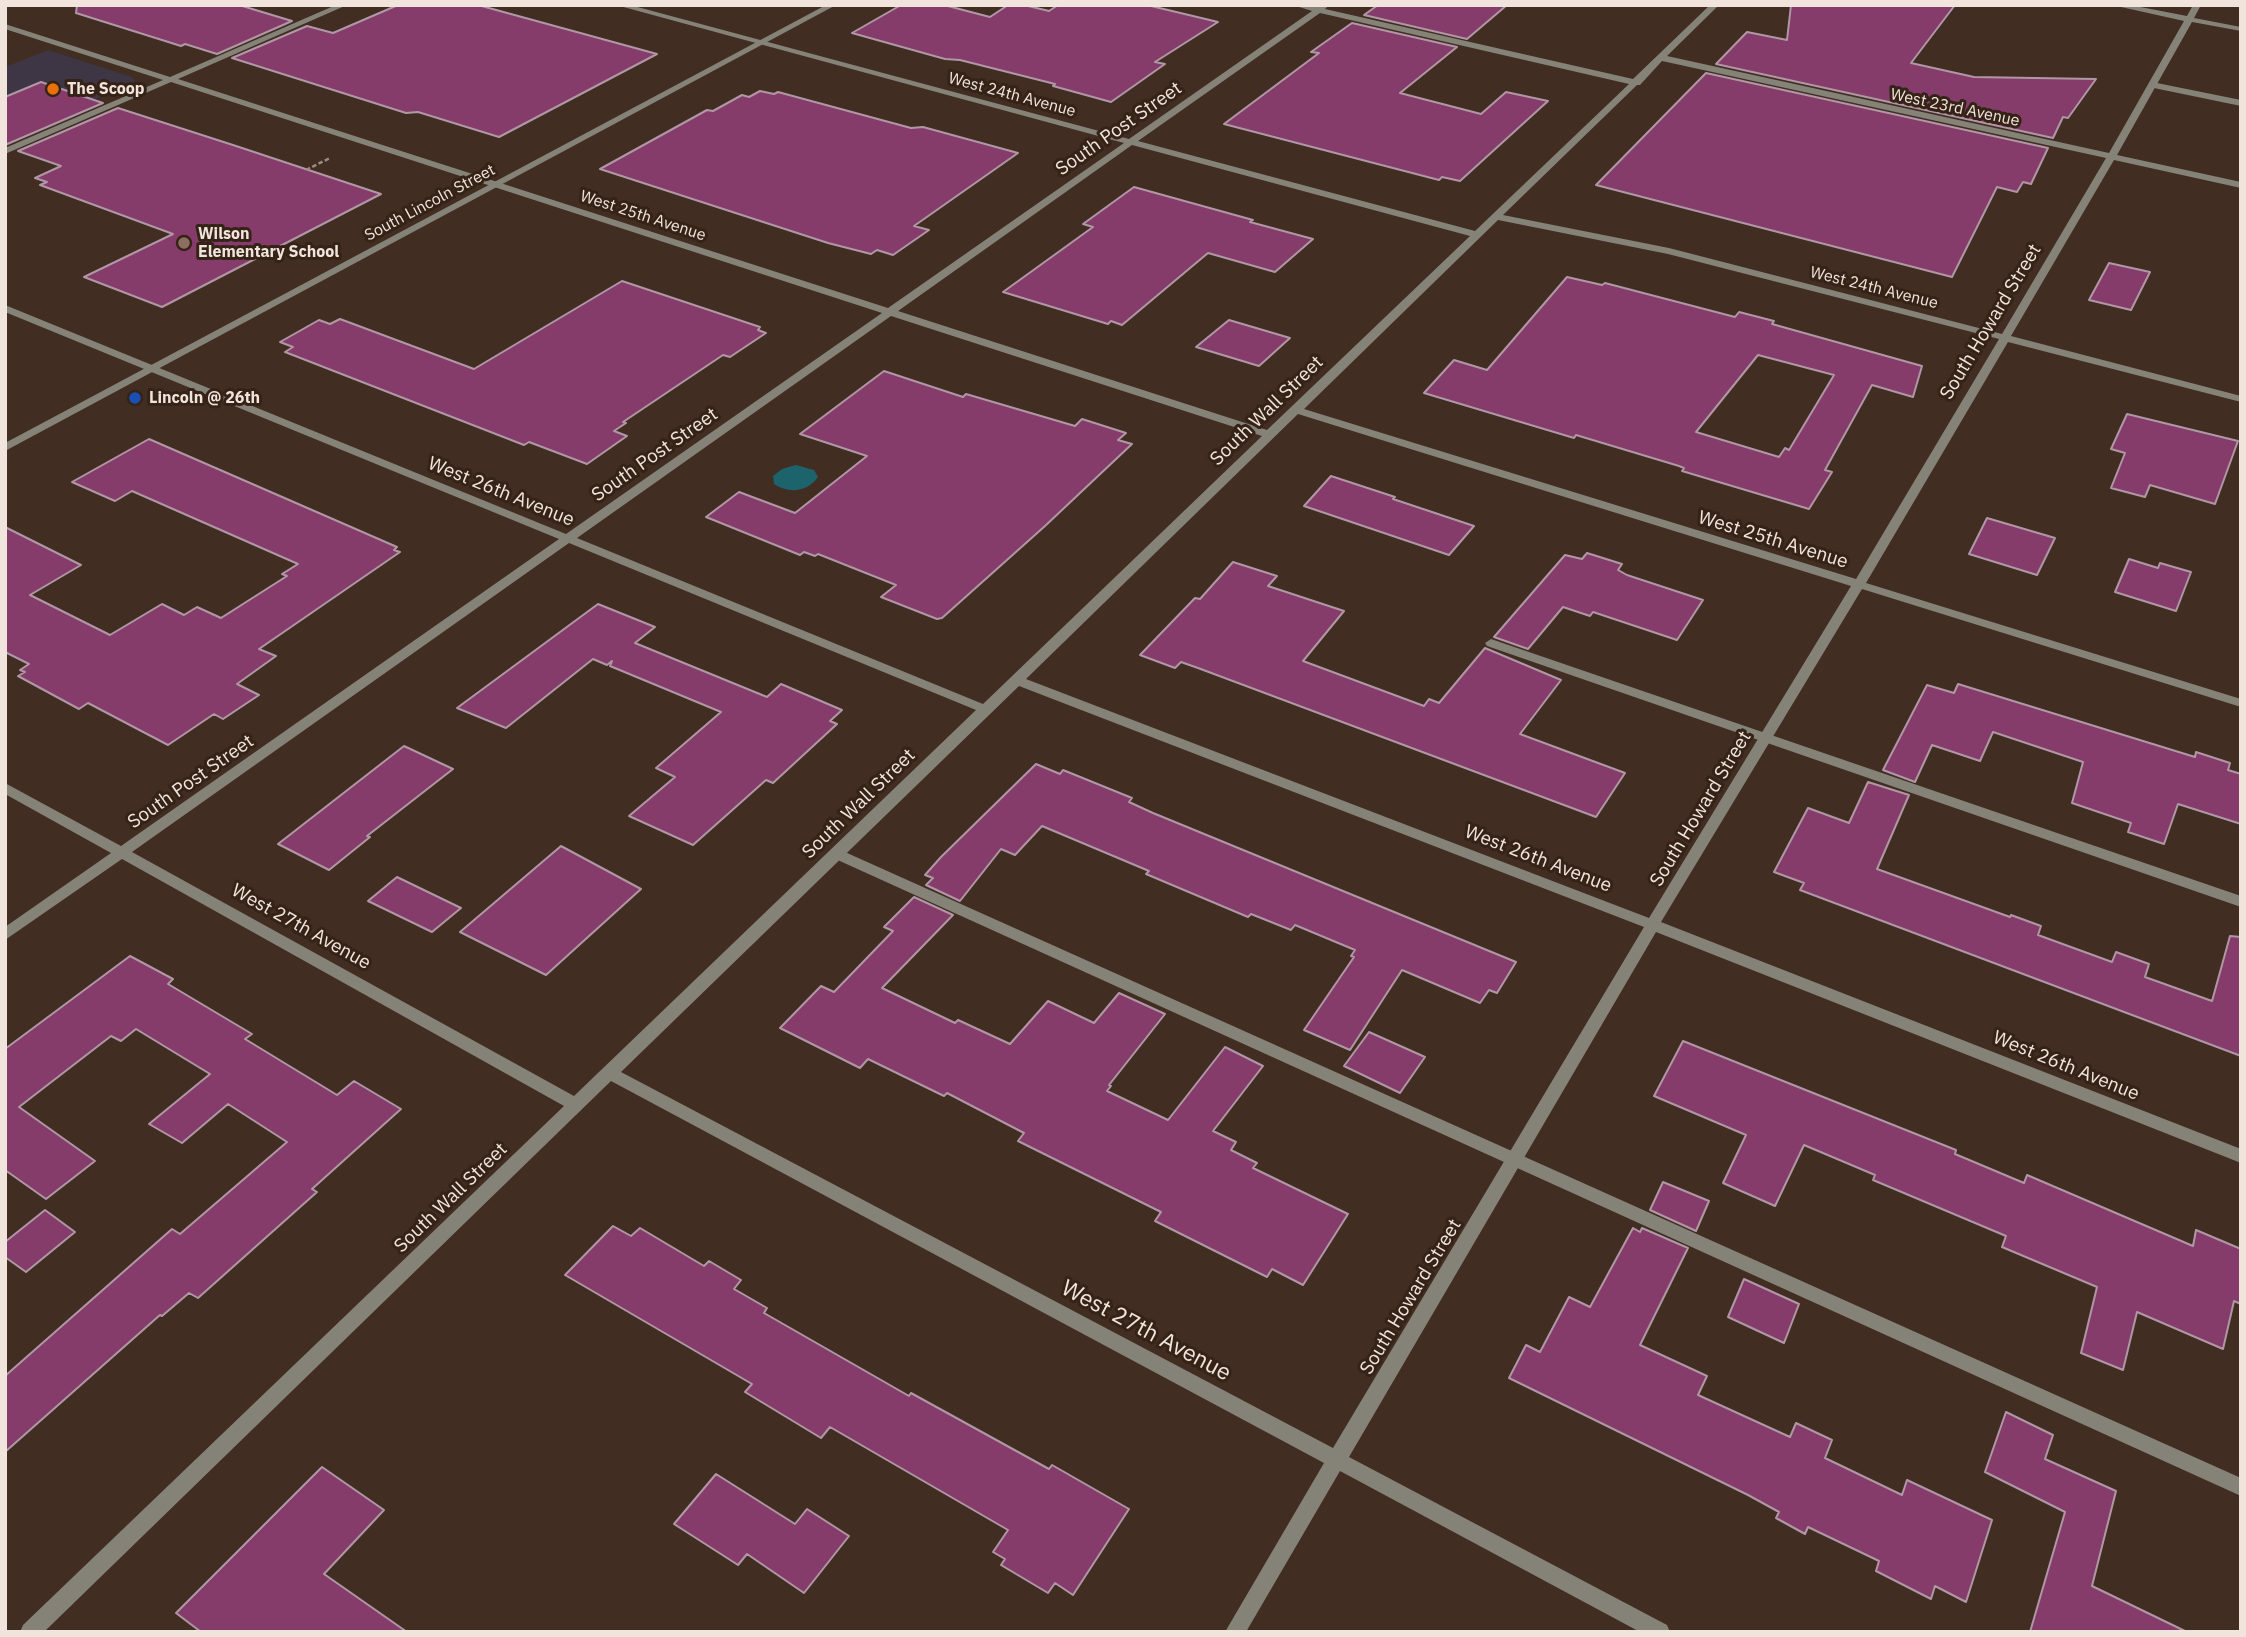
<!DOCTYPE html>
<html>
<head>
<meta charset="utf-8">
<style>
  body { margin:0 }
  #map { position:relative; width:2246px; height:1637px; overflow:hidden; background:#412d21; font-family:"IBM Plex Sans",sans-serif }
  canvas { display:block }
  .frame { position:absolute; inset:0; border:7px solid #f1e4dc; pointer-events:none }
</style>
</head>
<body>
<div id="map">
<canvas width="2246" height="1637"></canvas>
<div class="frame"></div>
</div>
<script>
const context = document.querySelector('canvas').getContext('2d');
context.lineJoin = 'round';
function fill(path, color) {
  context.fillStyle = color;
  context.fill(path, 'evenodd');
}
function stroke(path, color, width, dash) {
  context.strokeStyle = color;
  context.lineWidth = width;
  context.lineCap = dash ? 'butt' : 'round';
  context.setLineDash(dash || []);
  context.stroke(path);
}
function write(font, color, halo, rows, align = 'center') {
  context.font = font + ' "IBM Plex Sans",sans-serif';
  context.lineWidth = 6;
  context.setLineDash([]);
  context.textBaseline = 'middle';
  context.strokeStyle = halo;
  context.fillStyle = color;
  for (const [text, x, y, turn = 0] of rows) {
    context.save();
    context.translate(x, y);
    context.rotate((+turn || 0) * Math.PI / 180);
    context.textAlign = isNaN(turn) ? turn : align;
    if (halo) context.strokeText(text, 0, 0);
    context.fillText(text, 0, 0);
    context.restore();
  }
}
const commercial = new Path2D(`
  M 48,50 L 132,77 L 135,82 L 5,139 L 5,67 Z`);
const water = new Path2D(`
  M 796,465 L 814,470 L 818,477 C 808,492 788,494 774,484 L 773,476 L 782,469 Z`);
const building = new Path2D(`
  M 77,5 L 239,5 L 292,21 L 217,54 L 185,44 L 181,46 L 76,13 Z
  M 398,5 L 478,5 L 657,54 L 499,137 L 418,112 L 406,113 L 232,58 L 307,26 L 333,33 Z
  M 901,5 L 944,5 L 990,17 L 1008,5 L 1024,5 L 1049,11 L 1058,5 L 1147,5 L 1218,22 L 1155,62 L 1165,64 L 1111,102 L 1053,86 L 1055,84 L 960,60 L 945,59 L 852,33 Z
  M 1378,5 L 1507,5 L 1467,39 L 1364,15 Z
  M 1791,5 L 1955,5 L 1911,63 L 1974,77 L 2096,79 L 2068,118 L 2063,117 L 2053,138 L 1716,64 L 1747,32 L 1787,40 Z
  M 1352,23 L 1457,47 L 1400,93 L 1481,114 L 1506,92 L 1548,101 L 1460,181 L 1442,177 L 1439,180 L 1224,124 L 1319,53 L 1311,52 Z
  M 1706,73 L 2048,148 L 2031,184 L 2023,182 L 2017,192 L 1997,187 L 1952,277 L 1596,185 Z
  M 41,82 L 103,103 L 5,145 L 5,97 Z
  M 760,91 L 774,94 L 778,92 L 911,128 L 923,127 L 1018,153 L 914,226 L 929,230 L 893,255 L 877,250 L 871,254 L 828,243 L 600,169 L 707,110 L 713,111 L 742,95 L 749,97 Z
  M 118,108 L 233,145 L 381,194 L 162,307 L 84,277 L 173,234 L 40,185 L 47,182 L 35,178 L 61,166 L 18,151 Z
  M 1134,187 L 1253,220 L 1250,222 L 1313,239 L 1275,272 L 1208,253 L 1122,325 L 1111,321 L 1108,324 L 1003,292 L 1093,227 L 1083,224 Z
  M 2109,263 L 2150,272 L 2131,310 L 2089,300 Z
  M 1567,277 L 1602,285 L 1605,283 L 1735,317 L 1739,312 L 1774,321 L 1772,324 L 1922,366 L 1913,397 L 1872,385 L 1825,470 L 1832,472 L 1809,509 L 1682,471 L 1684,468 L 1679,466 L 1576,435 L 1574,438 L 1424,393 L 1454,360 L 1487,370 ZM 1758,355 L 1834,375 L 1789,450 L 1785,448 L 1779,457 L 1696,432 Z
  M 622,281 L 760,327 L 758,330 L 766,333 L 730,357 L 723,355 L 623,422 L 626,423 L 614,431 L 627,436 L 587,464 L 529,442 L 524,445 L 285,352 L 293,347 L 280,342 L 319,320 L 330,324 L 340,319 L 474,369 Z
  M 1229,320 L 1290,338 L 1259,366 L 1196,347 Z
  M 884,371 L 963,397 L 966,394 L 1075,426 L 1082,419 L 1126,433 L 1118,440 L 1132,444 L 1045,526 L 942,618 L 937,619 L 881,597 L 896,585 L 818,554 L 815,556 L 804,552 L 800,555 L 706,517 L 739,492 L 795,513 L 867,456 L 800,434 Z
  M 2127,414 L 2238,441 L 2215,504 L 2150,485 L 2145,497 L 2111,488 L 2125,453 L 2111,449 Z
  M 149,439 L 397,547 L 394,550 L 400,552 L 259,649 L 276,656 L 237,684 L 259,695 L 223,719 L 214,714 L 168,745 L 88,703 L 79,709 L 18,676 L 25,672 L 20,670 L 29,664 L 5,652 L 5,527 L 81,565 L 30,595 L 110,635 L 162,604 L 184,615 L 197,607 L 221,618 L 287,576 L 282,574 L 298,564 L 132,491 L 115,501 L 72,482 Z
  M 1331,476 L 1395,497 L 1393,499 L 1474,526 L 1449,555 L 1304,506 Z
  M 1987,518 L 2055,538 L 2037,575 L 1969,554 Z
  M 1587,553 L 1622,564 L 1618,570 L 1627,575 L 1703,600 L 1677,640 L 1593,612 L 1590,616 L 1563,607 L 1528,649 L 1494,637 L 1565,555 L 1582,559 Z
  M 2129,559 L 2158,568 L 2160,563 L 2191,572 L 2176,611 L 2115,592 Z
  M 1233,562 L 1277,576 L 1268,586 L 1344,611 L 1303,661 L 1424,706 L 1429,699 L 1439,703 L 1485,648 L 1561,680 L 1520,734 L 1625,773 L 1596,817 L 1198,668 L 1181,662 L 1175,668 L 1140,655 L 1195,598 L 1200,599 Z
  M 598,604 L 655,627 L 635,643 L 767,697 L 781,684 L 842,710 L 830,721 L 837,724 L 773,783 L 766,780 L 693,845 L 629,816 L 675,777 L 656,768 L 721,712 L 610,666 L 612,661 L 607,665 L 593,659 L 506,728 L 457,708 Z
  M 1958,684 L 2195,757 L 2196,752 L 2230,763 L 2228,770 L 2241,774 L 2241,824 L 2178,804 L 2164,844 L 2128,832 L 2131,823 L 2072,803 L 2083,762 L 1993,732 L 1980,761 L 1932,745 L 1915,782 L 1883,770 L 1927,685 L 1954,693 Z
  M 404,746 L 453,769 L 367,836 L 370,837 L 329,870 L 278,844 Z
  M 1036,764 L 1060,774 L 1063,770 L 1132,798 L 1129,802 L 1153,813 L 1516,962 L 1497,993 L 1489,990 L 1480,1003 L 1402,970 L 1350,1050 L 1304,1030 L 1354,957 L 1351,956 L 1355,950 L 1295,925 L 1291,930 L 1251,914 L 1248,917 L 1146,874 L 1149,871 L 1042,826 L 1015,855 L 1001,849 L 960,901 L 926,885 L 933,878 L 925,875 L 941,857 Z
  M 1868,782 L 1909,795 L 1877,869 L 2010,917 L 2011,915 L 2041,926 L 2038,935 L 2112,962 L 2116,952 L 2149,964 L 2145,977 L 2212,1001 L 2230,936 L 2241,937 L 2241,1056 L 1800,890 L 1804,883 L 1774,872 L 1808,808 L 1849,823 Z
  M 561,846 L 641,889 L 546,975 L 460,932 Z
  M 397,877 L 461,908 L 432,932 L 368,901 Z
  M 914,897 L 953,915 L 882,988 L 955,1023 L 958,1020 L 1010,1044 L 1048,1001 L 1094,1023 L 1119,993 L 1165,1014 L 1109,1085 L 1111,1086 L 1107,1091 L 1168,1120 L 1225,1047 L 1263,1066 L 1213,1131 L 1236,1142 L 1231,1150 L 1257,1163 L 1253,1168 L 1348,1214 L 1303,1285 L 1272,1269 L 1267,1277 L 1155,1221 L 1161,1212 L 1018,1141 L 1024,1133 L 947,1093 L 944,1096 L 868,1059 L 860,1068 L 780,1028 L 821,986 L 834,992 L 893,931 L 884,927 Z
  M 130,956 L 173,979 L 168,984 L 252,1034 L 245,1039 L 337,1095 L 354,1081 L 401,1109 L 312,1189 L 317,1192 L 198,1298 L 189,1293 L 162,1316 L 160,1315 L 5,1452 L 5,1376 L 172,1229 L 180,1234 L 287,1142 L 228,1104 L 182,1143 L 149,1124 L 210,1074 L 136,1029 L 121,1041 L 111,1036 L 19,1107 L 95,1161 L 46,1199 L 5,1170 L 5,1049 Z
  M 1369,1032 L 1425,1057 L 1400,1093 L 1344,1066 Z
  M 1683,1041 L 1956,1150 L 1955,1154 L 2024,1183 L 2027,1175 L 2193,1246 L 2196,1230 L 2241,1249 L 2241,1304 L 2234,1301 L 2223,1349 L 2137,1312 L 2123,1370 L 2081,1353 L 2097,1287 L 2002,1247 L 2006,1236 L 1873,1180 L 1875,1175 L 1804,1145 L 1775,1206 L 1723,1183 L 1746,1135 L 1654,1096 Z
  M 1663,1182 L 1709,1201 L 1696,1231 L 1650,1210 Z
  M 45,1210 L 75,1232 L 26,1272 L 5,1257 L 5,1242 Z
  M 613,1226 L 631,1236 L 640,1228 L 704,1266 L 709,1261 L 741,1280 L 734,1289 L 767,1308 L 764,1313 L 909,1396 L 911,1393 L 1049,1469 L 1052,1465 L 1129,1509 L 1073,1595 L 1055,1583 L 1048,1593 L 1001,1565 L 1005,1559 L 993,1552 L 1008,1530 L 830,1427 L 821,1438 L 745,1392 L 752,1384 L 565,1275 Z
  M 1633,1228 L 1640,1232 L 1642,1228 L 1688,1248 L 1640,1345 L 1707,1376 L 1698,1395 L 1790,1437 L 1796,1423 L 1832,1440 L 1825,1458 L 1902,1495 L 1907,1480 L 1992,1520 L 1966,1602 L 1935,1586 L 1931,1599 L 1876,1571 L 1879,1561 L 1808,1527 L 1805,1534 L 1776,1518 L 1779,1512 L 1748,1495 L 1509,1378 L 1526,1345 L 1540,1352 L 1569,1297 L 1590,1307 Z
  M 1744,1279 L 1799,1304 L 1784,1343 L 1728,1317 Z
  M 2006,1412 L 2053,1435 L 2045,1459 L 2116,1491 L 2092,1586 L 2187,1632 L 2030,1632 L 2065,1512 L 1985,1472 Z
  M 322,1467 L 384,1510 L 324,1574 L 407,1632 L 201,1632 L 176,1613 Z
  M 716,1474 L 795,1524 L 807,1509 L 849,1536 L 804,1593 L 747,1554 L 738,1565 L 674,1524 Z`);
const path = new Path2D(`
  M 306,170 L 330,158`);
const service = new Path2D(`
  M 2152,82 L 2241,100 L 2241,106 L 2149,87 L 2148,85 Z
  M 1491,639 L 2241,896 L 2241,907 L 1487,646 L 1485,643 Z
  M 836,848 L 2241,1478 L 2241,1496 L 831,857 L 829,853 Z`);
const minor = new Path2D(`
  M 336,5 L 347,5 L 178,79 L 888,308 L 1124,143 L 616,5 L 630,5 L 1129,139 L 1312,11 L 1293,5 L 1317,7 L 1329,5 L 1325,9 L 1633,79 L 1710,5 L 1719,5 L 1667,56 L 2109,153 L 2184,21 L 2112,5 L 2130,5 L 2187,16 L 2193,5 L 2201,5 L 2194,18 L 2241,27 L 2241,31 L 2192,22 L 2117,155 L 2241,182 L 2241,188 L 2114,160 L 2011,336 L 2241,396 L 2241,402 L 2008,342 L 1866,583 L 2241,699 L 2241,707 L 1862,589 L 1661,922 L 2241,1149 L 2241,1163 L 1656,932 L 1349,1457 L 1667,1625 L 1670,1632 L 1640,1632 L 1340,1471 L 1246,1632 L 1225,1632 L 1324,1463 L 611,1081 L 44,1632 L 20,1632 L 23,1625 L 564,1106 L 122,859 L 5,940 L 5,927 L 111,853 L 5,794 L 5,783 L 121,846 L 559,539 L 5,312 L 5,305 L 566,534 L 882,313 L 171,82 L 5,154 L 5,148 L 163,80 L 5,29 L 5,24 L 170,77 ZM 1320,13 L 1629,84 L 1475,231 L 1138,141 ZM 1662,61 L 2106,158 L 2002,334 L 1669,248 L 1503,215 L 1637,85 L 1640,85 ZM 1132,145 L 1470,236 L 1267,430 L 898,311 ZM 1498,220 L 1668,254 L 1999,339 L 1856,579 L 1304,409 ZM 891,316 L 1262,436 L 983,704 L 577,538 ZM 1298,414 L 1851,586 L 1649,918 L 1026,679 ZM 569,543 L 976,710 L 574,1096 L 132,852 ZM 1019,686 L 1644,927 L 1333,1448 L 621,1072 Z`);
const tertiary = new Path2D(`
  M 826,5 L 836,5 L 5,451 L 5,443 Z`);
const markers = [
  [53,89,7,"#e8710a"],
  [184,243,7,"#8d6e63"],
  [135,398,7,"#1a4fb4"]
];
const farPoinames = [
  ["The Scoop",67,89],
  ["Wilson",198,234],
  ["Elementary School",198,252],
  ["Lincoln @ 26th",149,398]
];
const farStreetnames = [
  ["West 24th Avenue",1012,95,15],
  ["West 23rd Avenue",1955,108,12],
  ["South Lincoln Street",430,203,-28],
  ["West 25th Avenue",643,216,18],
  ["West 24th Avenue",1874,288,14]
];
const streetNames = [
  ["South Post Street",1119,129,-35],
  ["South Howard Street",1991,322,-59],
  ["South Wall Street",1267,411,-44],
  ["South Post Street",655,455,-35],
  ["West 26th Avenue",501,492,22],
  ["West 25th Avenue",1773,540,17],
  ["South Post Street",191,782,-35],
  ["South Wall Street",859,804,-44],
  ["South Howard Street",1701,809,-59],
  ["West 26th Avenue",1538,859,21],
  ["West 27th Avenue",301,927,29],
  ["West 26th Avenue",2066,1066,22],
  ["South Wall Street",451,1198,-44],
  ["South Howard Street",1411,1297,-59]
];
const nearStreetnames = [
  ["West 27th Avenue",1146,1331,28]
];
fill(commercial, '#3e3545');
fill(water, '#1c636c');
fill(building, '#853c6a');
stroke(building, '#b097a5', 2);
stroke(path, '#9c8c82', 2.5, [4.5, 2.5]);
fill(service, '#858277');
fill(minor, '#858277');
fill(tertiary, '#858277');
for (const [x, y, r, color] of markers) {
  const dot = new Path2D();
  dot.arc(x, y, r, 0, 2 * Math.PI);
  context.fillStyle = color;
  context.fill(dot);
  stroke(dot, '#362317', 2.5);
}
write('bold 16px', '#f1e4dc', '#362317', farPoinames, 'left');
write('16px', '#f1e4dc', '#362317', farStreetnames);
write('19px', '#f1e4dc', '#362317', streetNames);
write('23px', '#f1e4dc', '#362317', nearStreetnames);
</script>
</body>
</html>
